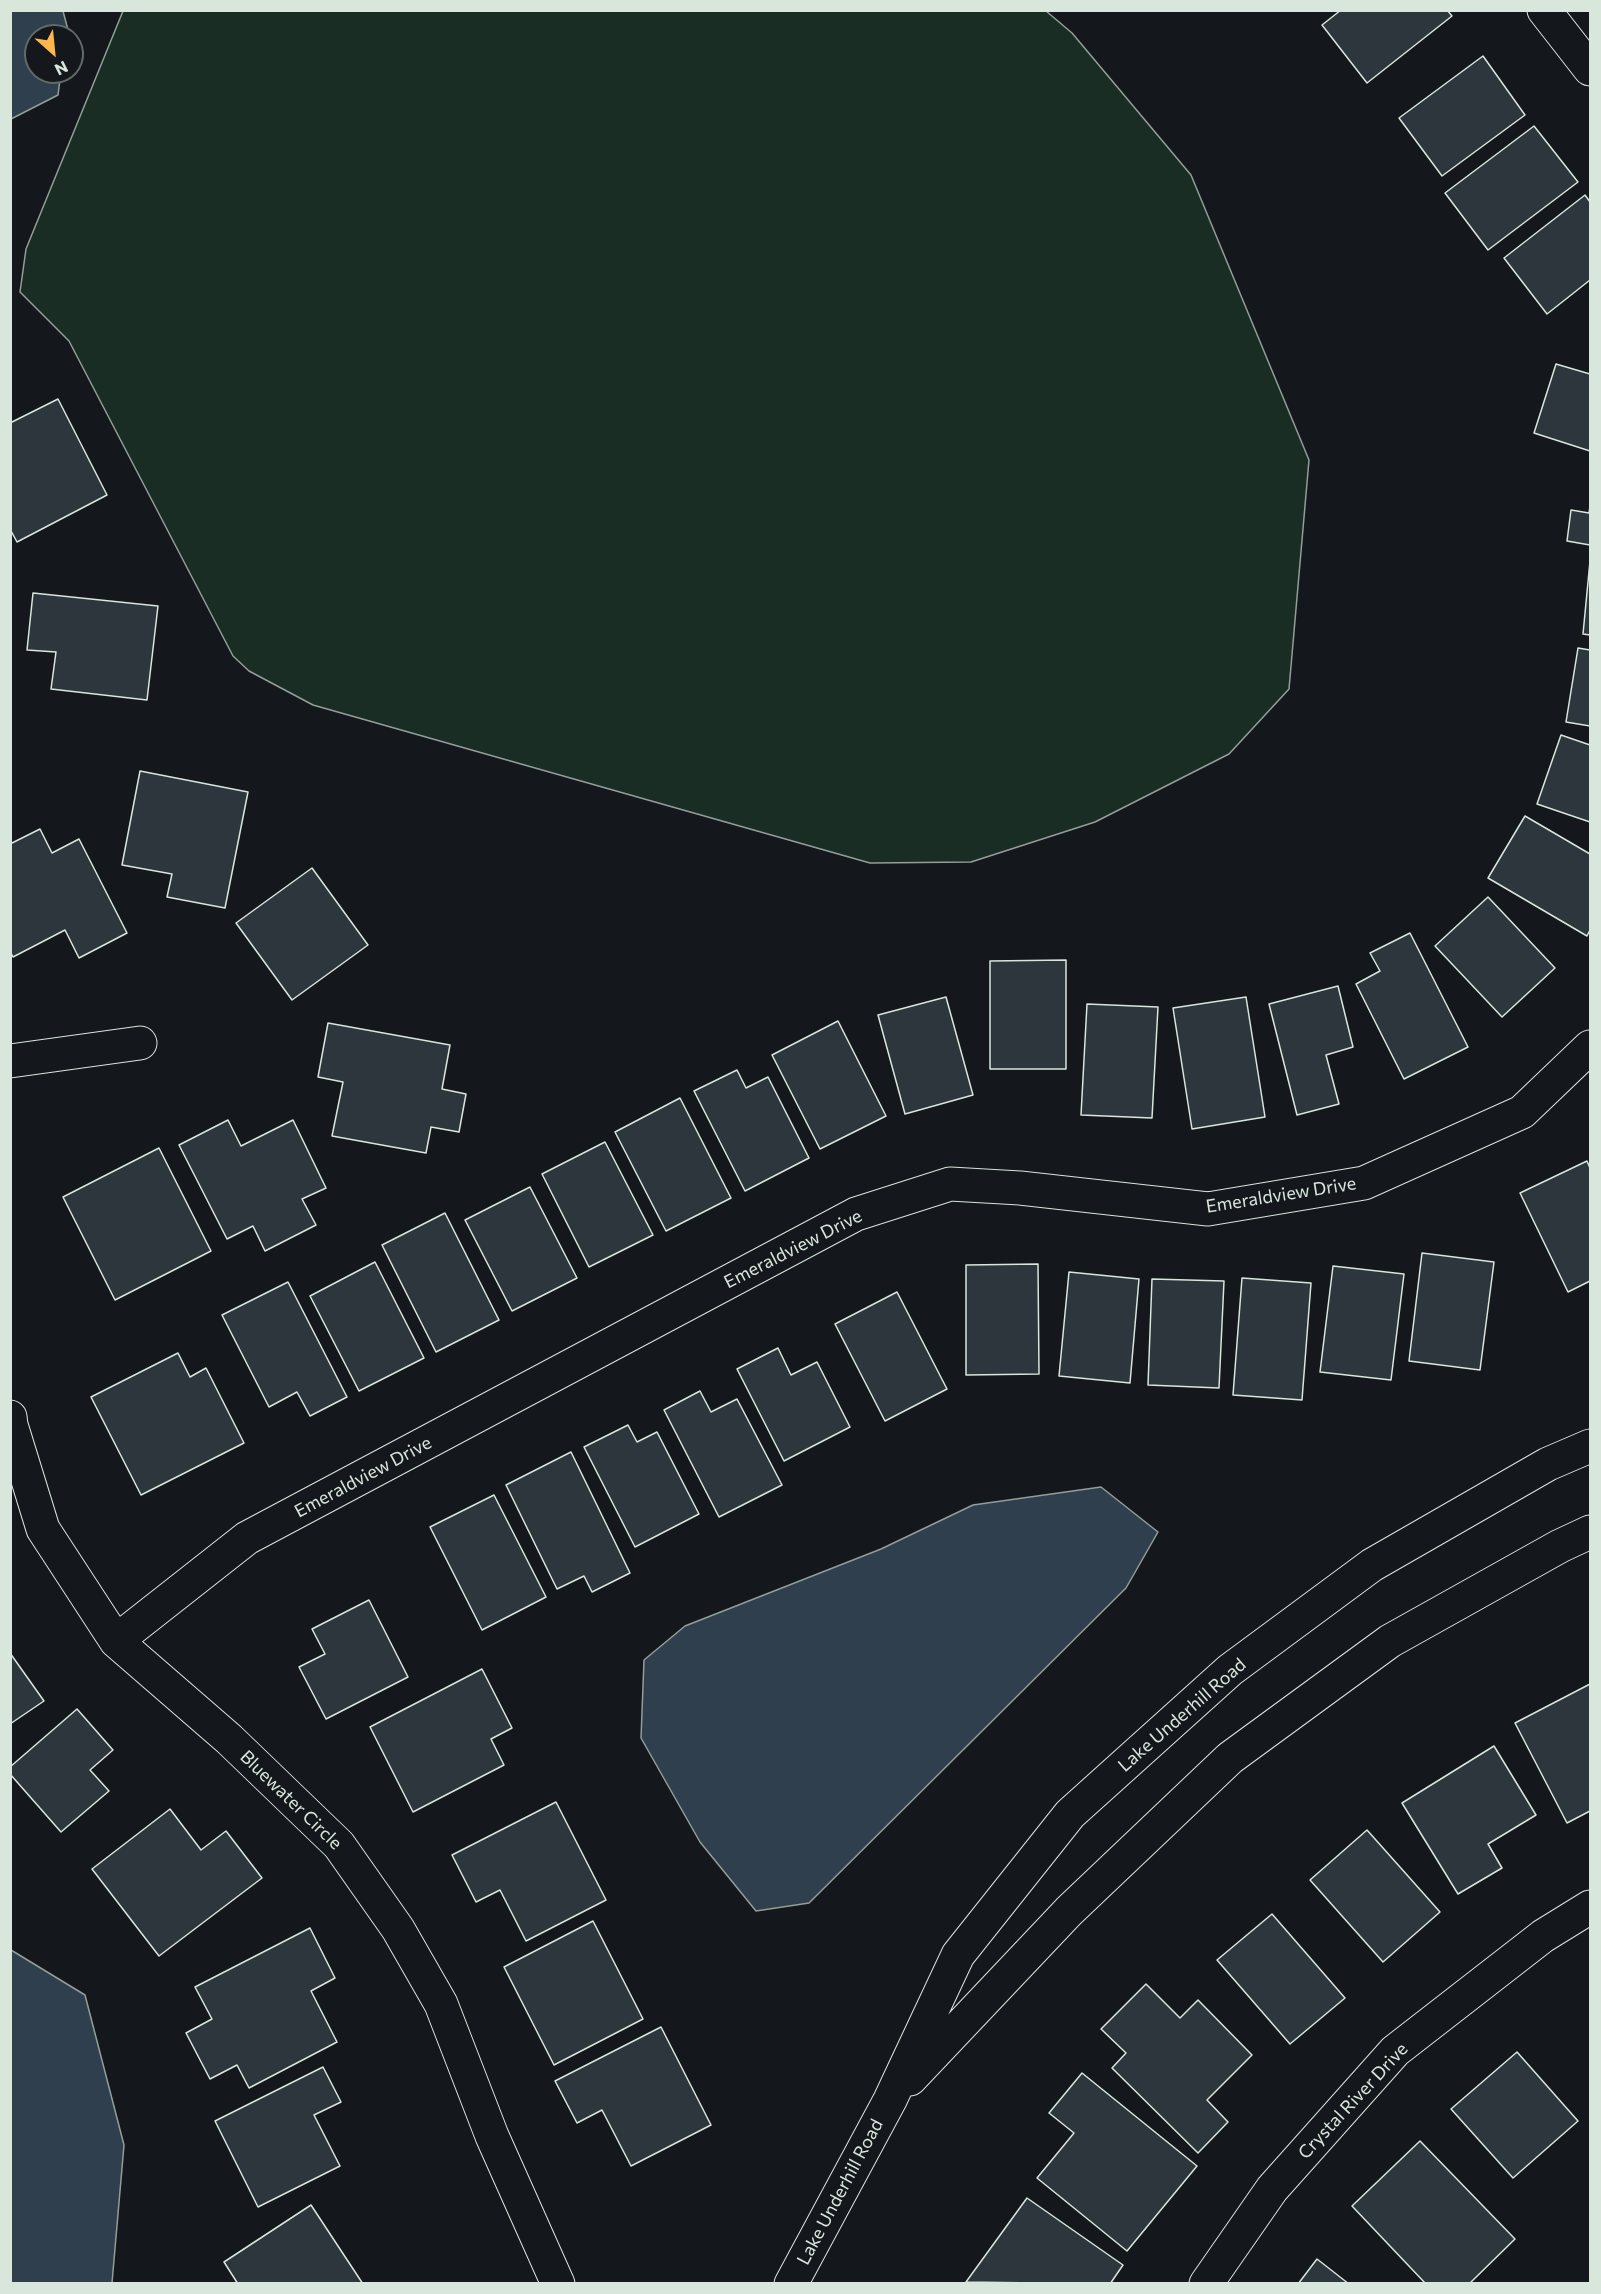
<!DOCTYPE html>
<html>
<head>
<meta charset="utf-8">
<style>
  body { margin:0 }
  #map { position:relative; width:1601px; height:2294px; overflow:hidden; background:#14181c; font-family:Commissioner,sans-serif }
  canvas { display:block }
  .frame { position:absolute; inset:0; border:12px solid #d8e6dc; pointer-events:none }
  .north { position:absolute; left:24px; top:24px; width:60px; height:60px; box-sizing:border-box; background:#14181c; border:2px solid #626a69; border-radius:50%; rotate:153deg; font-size:16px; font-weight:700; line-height:24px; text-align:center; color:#d8e6dc }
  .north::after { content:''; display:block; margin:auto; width:21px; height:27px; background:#ffb74d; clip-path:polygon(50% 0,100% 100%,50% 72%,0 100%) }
</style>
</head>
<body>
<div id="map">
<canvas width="1601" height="2294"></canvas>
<div class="frame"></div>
<div class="north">N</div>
</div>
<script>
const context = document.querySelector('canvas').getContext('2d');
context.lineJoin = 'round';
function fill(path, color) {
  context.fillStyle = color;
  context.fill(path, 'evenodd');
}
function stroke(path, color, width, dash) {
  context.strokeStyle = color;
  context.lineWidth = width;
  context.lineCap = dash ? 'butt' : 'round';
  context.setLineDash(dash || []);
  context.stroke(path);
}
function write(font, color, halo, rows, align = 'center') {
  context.font = font + ' Commissioner,sans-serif';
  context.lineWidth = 4.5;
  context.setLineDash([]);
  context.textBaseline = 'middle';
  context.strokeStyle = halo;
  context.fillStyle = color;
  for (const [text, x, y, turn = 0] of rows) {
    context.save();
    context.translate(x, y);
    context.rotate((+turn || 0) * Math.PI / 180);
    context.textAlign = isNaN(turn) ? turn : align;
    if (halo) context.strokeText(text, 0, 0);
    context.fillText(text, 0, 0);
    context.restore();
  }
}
const green = new Path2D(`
  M 123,11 L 1046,11 L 1072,33 L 1191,175 L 1309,460 L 1289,689 L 1229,754 L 1095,822 L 971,862 L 870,863 L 313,705 L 249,671 L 233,656 L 69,341 L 20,292 L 26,249 Z`);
const water = new Path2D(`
  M 11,10 L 63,11 L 68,30 L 67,36 L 36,36 L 36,72 L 61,72 L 58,95 L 11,119 Z
  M 1101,1487 L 1158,1532 L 1126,1588 L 809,1903 L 756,1911 L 700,1842 L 641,1738 L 644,1660 L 685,1626 L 881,1549 L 973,1505 Z
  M 11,1950 L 85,1995 L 124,2145 L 112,2283 L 11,2283 Z`);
const building = new Path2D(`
  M 1341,10 L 1447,10 L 1452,16 L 1367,83 L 1322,25 Z
  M 1483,56 L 1525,115 L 1442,176 L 1399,118 Z
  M 1534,126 L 1578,182 L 1488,250 L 1445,193 Z
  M 1585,195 L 1590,202 L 1590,280 L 1547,314 L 1504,258 Z
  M 1556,364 L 1590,374 L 1590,451 L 1534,433 Z
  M 58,399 L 107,495 L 17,542 L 10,529 L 10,423 Z
  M 1590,506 L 1590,545 L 1567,541 L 1571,510 L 1589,513 Z
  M 1590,561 L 1590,635 L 1583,634 Z
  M 33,593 L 158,606 L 147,700 L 51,689 L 56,652 L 27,650 Z
  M 1578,648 L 1590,650 L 1590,726 L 1566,722 Z
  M 1561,735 L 1590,745 L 1590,822 L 1537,804 Z
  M 140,771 L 248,792 L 225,908 L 167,897 L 172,874 L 122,865 Z
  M 1525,816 L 1590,854 L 1590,930 L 1587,936 L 1488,878 Z
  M 40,829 L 52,853 L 79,839 L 127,933 L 79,958 L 65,930 L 13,957 L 10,951 L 10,844 Z
  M 312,868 L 368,945 L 292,1000 L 236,923 Z
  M 1488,897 L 1555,968 L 1502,1017 L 1435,946 Z
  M 1410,933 L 1468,1047 L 1404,1079 L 1356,984 L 1380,971 L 1370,953 Z
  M 1066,960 L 1066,1069 L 990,1069 L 990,961 Z
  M 1338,986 L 1353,1047 L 1326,1055 L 1339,1104 L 1297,1115 L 1269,1004 Z
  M 946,997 L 973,1095 L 905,1114 L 878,1015 Z
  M 1246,997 L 1265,1117 L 1192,1129 L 1173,1008 Z
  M 1087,1004 L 1158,1007 L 1152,1118 L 1081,1115 Z
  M 838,1021 L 886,1116 L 820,1149 L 772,1055 Z
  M 328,1023 L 450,1045 L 442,1089 L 466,1094 L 459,1132 L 431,1127 L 426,1153 L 332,1136 L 343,1082 L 318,1077 Z
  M 737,1070 L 746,1088 L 768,1077 L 809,1158 L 745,1191 L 694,1091 Z
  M 680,1098 L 731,1198 L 666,1231 L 615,1132 Z
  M 228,1120 L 241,1146 L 293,1120 L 326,1188 L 302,1199 L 316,1225 L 265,1251 L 253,1226 L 227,1239 L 179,1145 Z
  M 605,1142 L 653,1235 L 589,1267 L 542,1174 Z
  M 159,1148 L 211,1251 L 115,1300 L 63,1197 Z
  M 1587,1161 L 1590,1168 L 1590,1281 L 1568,1292 L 1520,1193 Z
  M 530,1187 L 577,1278 L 512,1311 L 465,1220 Z
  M 445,1213 L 499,1320 L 436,1352 L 382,1245 Z
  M 1422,1253 L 1494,1262 L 1480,1370 L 1409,1361 Z
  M 375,1262 L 424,1358 L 359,1391 L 310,1296 Z
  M 1038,1264 L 1039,1374 L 966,1375 L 966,1265 Z
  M 1333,1266 L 1404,1274 L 1391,1380 L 1320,1372 Z
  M 1069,1272 L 1139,1279 L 1130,1383 L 1059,1376 Z
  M 1242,1278 L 1311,1283 L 1302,1400 L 1233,1395 Z
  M 1152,1279 L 1224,1281 L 1219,1388 L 1148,1385 Z
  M 288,1282 L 347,1397 L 310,1416 L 297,1392 L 269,1407 L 222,1315 Z
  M 897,1292 L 947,1389 L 885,1421 L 835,1324 Z
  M 778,1348 L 791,1375 L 817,1362 L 850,1427 L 784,1461 L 737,1369 Z
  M 178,1353 L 190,1377 L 206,1368 L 244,1443 L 141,1495 L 91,1397 Z
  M 700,1391 L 711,1412 L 737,1399 L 782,1485 L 719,1517 L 664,1410 Z
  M 628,1425 L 637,1442 L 657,1432 L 699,1514 L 635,1547 L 584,1447 Z
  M 571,1452 L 630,1573 L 592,1592 L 584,1576 L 557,1589 L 506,1485 Z
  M 494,1495 L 546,1597 L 482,1630 L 430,1527 Z
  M 369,1600 L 408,1677 L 326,1719 L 299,1667 L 325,1654 L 312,1629 Z
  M 10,1653 L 44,1701 L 10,1724 Z
  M 482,1669 L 512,1728 L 491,1739 L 504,1765 L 413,1812 L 370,1727 Z
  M 1590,1684 L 1590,1811 L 1567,1823 L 1515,1723 Z
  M 77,1709 L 113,1750 L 90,1770 L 109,1791 L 61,1832 L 10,1774 L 10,1767 Z
  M 1494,1746 L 1536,1815 L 1488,1844 L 1502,1868 L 1458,1894 L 1402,1803 Z
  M 556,1802 L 606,1900 L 526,1941 L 500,1890 L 476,1902 L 452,1855 Z
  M 170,1809 L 201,1850 L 226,1831 L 262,1878 L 159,1956 L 92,1869 Z
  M 1367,1830 L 1440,1912 L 1383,1962 L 1310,1880 Z
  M 1272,1914 L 1345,1998 L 1290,2044 L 1217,1960 Z
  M 593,1921 L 643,2019 L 554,2065 L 504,1967 Z
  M 310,1928 L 335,1978 L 311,1991 L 337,2042 L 249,2088 L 237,2065 L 210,2079 L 186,2033 L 212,2019 L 195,1987 Z
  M 1146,1984 L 1180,2018 L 1198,2000 L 1252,2055 L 1207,2100 L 1228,2122 L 1198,2153 L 1112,2068 L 1126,2053 L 1101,2029 Z
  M 661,2027 L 711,2125 L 631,2166 L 602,2110 L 577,2123 L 555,2081 Z
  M 1517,2052 L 1578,2121 L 1513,2178 L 1451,2109 Z
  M 323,2067 L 341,2102 L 314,2115 L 340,2166 L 258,2207 L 215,2121 Z
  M 1082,2073 L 1197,2166 L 1127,2251 L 1037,2178 L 1074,2133 L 1049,2113 Z
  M 1420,2141 L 1515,2239 L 1469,2284 L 1426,2284 L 1352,2206 Z
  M 1027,2198 L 1123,2265 L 1110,2284 L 966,2282 Z
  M 311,2205 L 363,2284 L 238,2284 L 224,2262 Z
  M 1317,2259 L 1349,2284 L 1298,2284 Z`);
const street = new Path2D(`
  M 1544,10 L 1590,69
  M 10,1061 L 140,1043
  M 10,1417 L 11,1425 L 43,1529 L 116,1641 L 229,1739 L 339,1845 L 398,1929 L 441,2004 L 492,2136 L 558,2284
  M 116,1641 L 247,1538 L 856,1214 L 950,1184 L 1020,1188 L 1208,1209 L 1364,1183 L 1522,1112 L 1590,1047
  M 1206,2284 L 1272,2189 L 1395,2051 L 1543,1936 L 1590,1907`);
const secondary = new Path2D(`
  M 910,2079 L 1069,1911 L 1230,1758 L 1390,1641 L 1560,1546 L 1590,1532
  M 791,2284 L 890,2100 L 958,1955 L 1070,1814 L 1230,1670 L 1372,1565 L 1548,1464 L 1590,1446`);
const streetNames = [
  ["Emeraldview Drive",1281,1195,-9],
  ["Emeraldview Drive",793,1249,-27],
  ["Emeraldview Drive",363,1477,-28],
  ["Lake Underhill Road",1182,1715,-41],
  ["Bluewater Circle",291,1800,44],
  ["Crystal River Drive",1353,2101,-47],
  ["Lake Underhill Road",840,2192,-62]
];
fill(green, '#1a2d24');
stroke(green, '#939e99', 1.5);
fill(water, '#2f3f4d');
stroke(water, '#939e99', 1.5);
fill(building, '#2c363c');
stroke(building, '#d8e6dc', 1.5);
stroke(street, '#d8e6dc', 35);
stroke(secondary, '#d8e6dc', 35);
stroke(street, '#14181c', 33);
stroke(secondary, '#14181c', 33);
write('18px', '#d8e6dc', '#14181c', streetNames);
</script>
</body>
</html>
